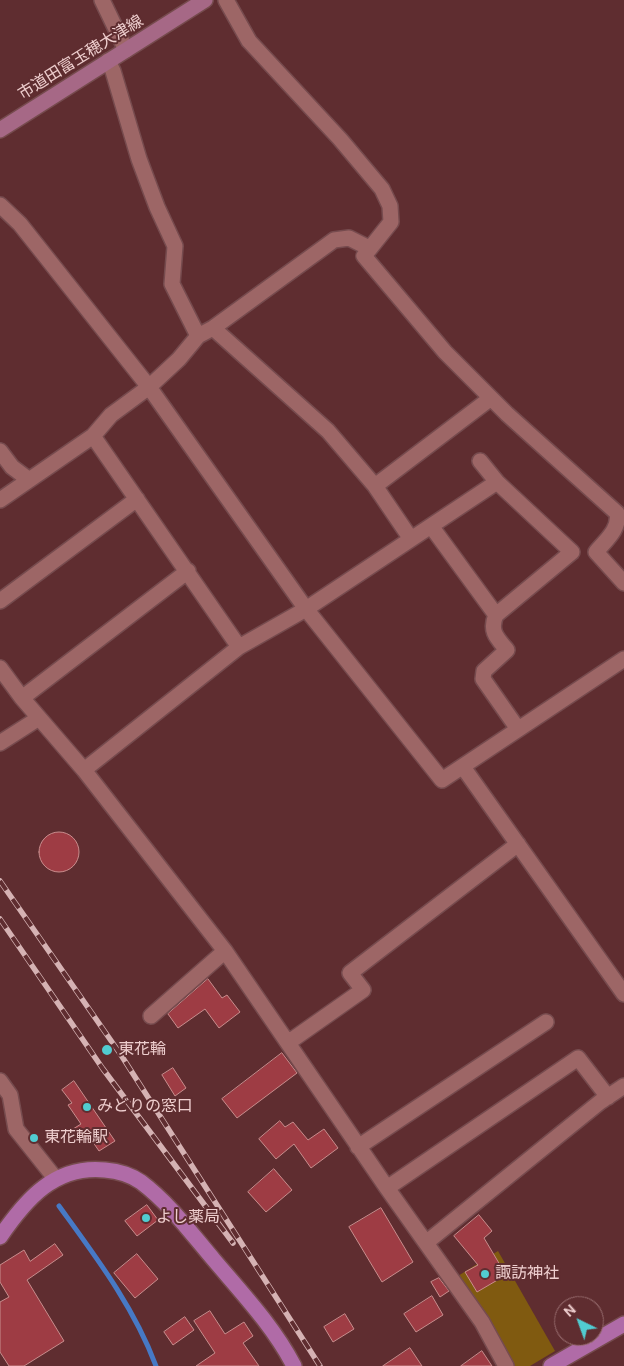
<!DOCTYPE html>
<html>
<head>
<meta charset="utf-8">
<style>
  body { margin:0 }
  #map { position:relative; width:624px; height:1366px; overflow:hidden; background:#5f2d30; font-family:"DM Sans",sans-serif }
  canvas { display:block }
  .north { position:absolute; left:554px; top:1296px; width:50px; height:50px; box-sizing:border-box; background:#5f2d30; border:1px solid #986d6f; border-radius:50%; rotate:318deg; font-size:14px; font-weight:700; line-height:20px; text-align:center; color:#eecece }
  .north::after { content:''; display:block; margin:auto; width:18px; height:22px; background:#51ccd1; clip-path:polygon(50% 0,100% 100%,50% 72%,0 100%) }
</style>
</head>
<body>
<div id="map">
<canvas width="624" height="1366"></canvas>
<div class="north">N</div>
</div>
<script>
const context = document.querySelector('canvas').getContext('2d');
context.lineJoin = 'round';
function fill(path, color) {
  context.fillStyle = color;
  context.fill(path, 'evenodd');
}
function stroke(path, color, width, dash) {
  context.strokeStyle = color;
  context.lineWidth = width;
  context.lineCap = dash ? 'butt' : 'round';
  context.setLineDash(dash || []);
  context.stroke(path);
}
function write(font, color, halo, rows, align = 'center') {
  context.font = font + ' "DM Sans","Noto Sans JP",sans-serif';
  context.lineWidth = 4;
  context.setLineDash([]);
  context.textBaseline = 'middle';
  context.strokeStyle = halo;
  context.fillStyle = color;
  for (const [text, x, y, turn = 0] of rows) {
    context.save();
    context.translate(x, y);
    context.rotate((+turn || 0) * Math.PI / 180);
    context.textAlign = isNaN(turn) ? turn : align;
    if (halo) context.strokeText(text, 0, 0);
    context.fillText(text, 0, 0);
    context.restore();
  }
}
const green = new Path2D(`
  M 498,1251 L 555,1351 L 530,1366 L 514,1366 L 458,1276 Z`);
const stream = new Path2D(`
  M 59,1206 C 96,1257 134,1307 156,1366`);
const building = new Path2D(`
  M39 852a20 20 0 1 1 40 0a20 20 0 1 1-40 0Z
  M 208,979 L 222,998 L 227,995 L 240,1012 L 219,1028 L 205,1009 L 178,1028 L 168,1014 Z
  M 282,1053 L 297,1073 L 237,1118 L 222,1099 Z
  M 173,1068 L 186,1088 L 175,1096 L 162,1075 Z
  M 74,1081 L 115,1141 L 99,1151 L 88,1135 L 80,1140 L 73,1129 L 81,1124 L 68,1105 L 72,1103 L 62,1090 Z
  M 280,1121 L 285,1127 L 293,1122 L 308,1140 L 324,1129 L 338,1148 L 311,1168 L 294,1144 L 276,1159 L 259,1139 Z
  M 274,1169 L 292,1190 L 266,1212 L 248,1192 Z
  M 147,1205 L 158,1220 L 137,1236 L 125,1221 Z
  M 381,1208 L 413,1262 L 382,1282 L 349,1227 Z
  M 479,1215 L 492,1231 L 484,1238 L 506,1275 L 477,1292 L 465,1272 L 478,1265 L 454,1236 Z
  M 55,1244 L 63,1255 L 27,1280 L 64,1341 L 24,1366 L 9,1366 L 0,1352 L 0,1302 L 9,1297 L 0,1282 L 0,1265 L 24,1250 L 30,1261 Z
  M 137,1254 L 158,1279 L 135,1298 L 114,1273 Z
  M 439,1278 L 449,1291 L 440,1297 L 431,1282 Z
  M 432,1296 L 443,1315 L 416,1332 L 404,1314 Z
  M 210,1311 L 225,1334 L 244,1322 L 253,1336 L 243,1343 L 259,1366 L 196,1366 L 215,1353 L 194,1321 Z
  M 345,1314 L 354,1329 L 333,1342 L 324,1327 Z
  M 185,1317 L 194,1330 L 173,1345 L 164,1332 Z
  M 410,1348 L 422,1366 L 383,1366 Z
  M 482,1351 L 492,1366 L 461,1366 Z`);
const street = new Path2D(`
  M 102,0 L 126,50
  M 226,0 L 249,41 L 340,139 L 382,189 L 390,206 L 391,222 L 364,256 L 445,352 L 507,414 L 617,513 C 620,529 606,540 596,552 L 624,583
  M 108,61 L 113,71 L 139,159 L 157,207 L 175,246 L 172,284 L 198,336
  M 0,205 L 20,224 L 149,387 L 306,609 L 442,780 L 624,659
  M 213,328 L 328,431 L 375,486 L 491,398
  M 93,436 L 111,415 L 149,387 L 179,359 L 198,336 L 213,328 L 334,240 L 349,238 L 369,248
  M 0,451 L 12,467 L 28,479
  M 480,461 L 497,482 L 572,552 L 496,615
  M 375,486 L 411,539
  M 0,500 L 93,436 L 239,647
  M 431,526 L 496,615 C 489,631 497,638 507,650 L 484,671 L 483,679 L 518,729
  M 0,601 L 137,499
  M 0,668 L 22,698 L 84,770 L 225,951 L 387,1188 L 482,1322 L 506,1366
  M 22,698 L 188,571
  M 0,743 L 39,718
  M 463,767 L 624,994
  M 84,770 L 239,647 L 306,609 L 497,482
  M 151,1016 L 225,951
  M 289,1042 L 363,990 L 350,973 L 518,844
  M 0,1081 L 10,1095 L 16,1129 L 55,1178
  M 358,1147 L 546,1022
  M 387,1188 L 578,1058 L 608,1097
  M 427,1242 L 600,1102 L 624,1086`);
const secondary = new Path2D(`
  M 0,130 L 205,0`);
const primary = new Path2D(`
  M 0,1237 C 26,1199 55,1165 105,1170 C 117,1171 131,1175 141,1182 C 170,1204 191,1233 214,1260 C 242,1293 274,1327 294,1366
  M 551,1366 L 624,1324`);
const rail = new Path2D(`
  M 0,881 L 121,1055 L 320,1366
  M 0,919 L 103,1069 L 233,1243`);
const markers = [
  [107,1050,6,"#51ccd1"],
  [87,1107,5,"#51ccd1"],
  [34,1138,5,"#51ccd1"],
  [146,1218,5,"#51ccd1"],
  [485,1274,5,"#51ccd1"]
];
const streetNames = [
  ["市道田富玉穂大津線",81,58,-32]
];
const poiNames = [
  ["東花輪",118,1050],
  ["みどりの窓口",97,1107],
  ["東花輪駅",44,1138],
  ["よし薬局",156,1218],
  ["諏訪神社",495,1274]
];
fill(green, '#805a10');
stroke(stream, '#4779c5', 5);
fill(building, '#9e3c44');
stroke(building, '#c88d8d', 1);
stroke(street, '#764b4e', 18);
stroke(secondary, '#764b4e', 18);
stroke(primary, '#764b4e', 18);
stroke(street, '#9d6666', 15);
stroke(secondary, '#a66886', 15);
stroke(primary, '#b06ba7', 15);
stroke(rail, '#d5b2b3', 5.5);
stroke(rail, '#5f2d30', 4, [11]);
for (const [x, y, r, color] of markers) {
  const dot = new Path2D();
  dot.arc(x, y, r, 0, 2 * Math.PI);
  context.fillStyle = color;
  context.fill(dot);
  stroke(dot, '#5f2d30', 2);
}
write('16px', '#eecece', '#5f2d30', streetNames);
write('16px', '#eecece', '#5f2d30', poiNames, 'left');
</script>
</body>
</html>
